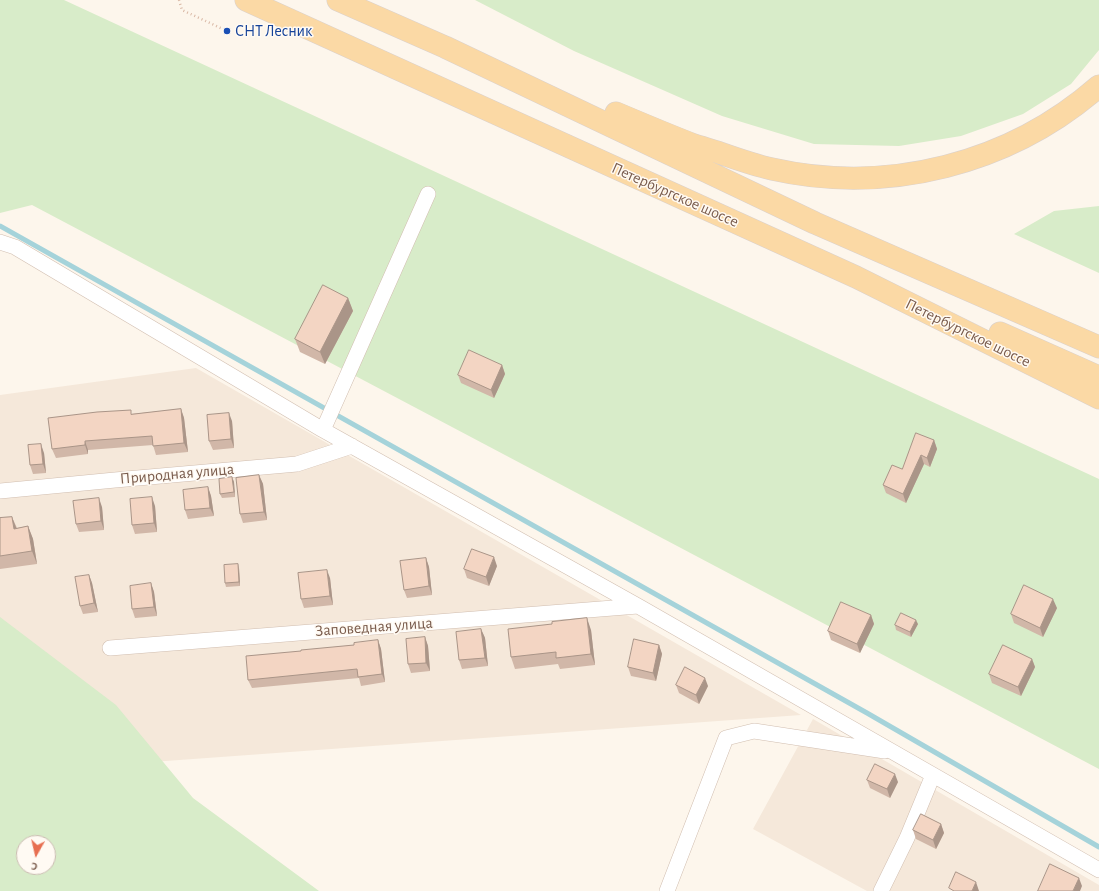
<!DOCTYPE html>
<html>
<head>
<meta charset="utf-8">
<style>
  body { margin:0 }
  #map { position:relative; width:1099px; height:891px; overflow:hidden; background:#fdf6ec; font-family:"Alegreya Sans",sans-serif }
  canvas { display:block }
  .north { position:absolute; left:16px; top:835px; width:40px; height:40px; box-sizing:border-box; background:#fffaf3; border:1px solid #cabbb1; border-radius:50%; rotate:188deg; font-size:11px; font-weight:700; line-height:16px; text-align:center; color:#7a5c4d }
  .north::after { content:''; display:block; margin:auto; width:14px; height:18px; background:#e76f51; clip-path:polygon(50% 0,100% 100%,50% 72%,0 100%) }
</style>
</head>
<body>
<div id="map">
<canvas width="1099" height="891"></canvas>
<div class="north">С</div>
</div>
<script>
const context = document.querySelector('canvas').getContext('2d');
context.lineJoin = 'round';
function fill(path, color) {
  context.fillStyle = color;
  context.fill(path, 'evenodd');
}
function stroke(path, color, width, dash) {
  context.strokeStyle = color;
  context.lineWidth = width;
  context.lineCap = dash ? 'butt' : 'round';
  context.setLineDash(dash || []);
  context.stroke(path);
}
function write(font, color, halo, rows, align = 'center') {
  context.font = font + ' "Alegreya Sans",sans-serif';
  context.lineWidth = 3;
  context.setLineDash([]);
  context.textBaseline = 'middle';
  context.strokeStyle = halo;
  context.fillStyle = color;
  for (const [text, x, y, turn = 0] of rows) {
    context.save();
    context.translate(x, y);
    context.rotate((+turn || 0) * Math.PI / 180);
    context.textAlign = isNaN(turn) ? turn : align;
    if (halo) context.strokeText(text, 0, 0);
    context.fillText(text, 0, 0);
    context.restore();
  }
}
const residential = new Path2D(`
  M 196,368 L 801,715 L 138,763 L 0,646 L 0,395 Z
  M 813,719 L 1099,885 L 1099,891 L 867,891 L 753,829 Z`);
const green = new Path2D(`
  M 0,0 L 64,0 L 1099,479 L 1099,769 L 32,205 L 0,213 Z
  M 475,0 L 1099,0 L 1099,50 L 1071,84 L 1023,114 L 961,136 L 899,146 L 814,144 L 722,116 L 574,51 Z
  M 1099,206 L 1099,273 L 1014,234 L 1054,211 Z
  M 0,617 L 116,705 L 193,798 L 319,891 L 0,891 ZM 24,843 L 48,843 L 48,867 L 24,867 Z`);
const stream = new Path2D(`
  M 0,226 L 867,713 L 1099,847`);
const path = new Path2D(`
  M 179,0 L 182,10 L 227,31`);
const minor = new Path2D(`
  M 0,242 L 15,247 L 323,430 L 638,606 L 1099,870
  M 323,430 L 428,194
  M 0,491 L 115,480 L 297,464 L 352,446
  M 110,648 L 638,606
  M 667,891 L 726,738 L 754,731 L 885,751
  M 881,891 L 907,838 L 933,775`);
const primary = new Path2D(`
  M 246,0 L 856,277 L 1099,398
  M 338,0 L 445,47 L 815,223 L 1099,347
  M 616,113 C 642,124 668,135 694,145 C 703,148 712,150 720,153 C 737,159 754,165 772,169 C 888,195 1010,164 1099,86
  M 1000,333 L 1099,377`);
const wall = new Path2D(`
  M 348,298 L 353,311 L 325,364 L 300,352 L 295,339 Z
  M 502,365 L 505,374 L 494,398 L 461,383 L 458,375 Z
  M 181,409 L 184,418 L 188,452 L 156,455 L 153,445 L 88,450 L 88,454 L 56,458 L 52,449 L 132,414 Z
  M 232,421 L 234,448 L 213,450 L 209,441 Z
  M 934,440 L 937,449 L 930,467 L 924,464 L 906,503 L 886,493 L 883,485 L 902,469 Z
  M 44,453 L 46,473 L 33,474 L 30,465 Z
  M 259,475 L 263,484 L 267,520 L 243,523 L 240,514 Z
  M 232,477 L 234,482 L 235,497 L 222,498 L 220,494 Z
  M 208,487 L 211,496 L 214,516 L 188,519 L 185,510 Z
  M 155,506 L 157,532 L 135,534 L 132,525 Z
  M 102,507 L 104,530 L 79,532 L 76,524 Z
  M 12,517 L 17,528 L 28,526 L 33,539 L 37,564 L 0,569 L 0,518 Z
  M 426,558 L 429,567 L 432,595 L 407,598 L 404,590 Z
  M 497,566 L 489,586 L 467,578 L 464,569 Z
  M 239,568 L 240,586 L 226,587 L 225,583 Z
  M 89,575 L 92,583 L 98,612 L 83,614 L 80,606 Z
  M 330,578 L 333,605 L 304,608 L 301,599 Z
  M 151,583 L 154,592 L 157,616 L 135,618 L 132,609 Z
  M 1057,608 L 1043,637 L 1014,623 L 1011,614 Z
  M 871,615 L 874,624 L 860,653 L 831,640 L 828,631 Z
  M 552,624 L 591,630 L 595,665 L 560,669 L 558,664 L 515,669 L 511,657 Z
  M 918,624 L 911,637 L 896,630 L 895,625 Z
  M 481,629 L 485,638 L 488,666 L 462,669 L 459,660 Z
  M 425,637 L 428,646 L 430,671 L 411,673 L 408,664 Z
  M 378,640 L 381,649 L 385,682 L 361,686 L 359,678 L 252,688 L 248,680 L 301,651 L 354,645 Z
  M 659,645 L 662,654 L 656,681 L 631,676 L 628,667 Z
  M 1032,659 L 1035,667 L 1021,696 L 992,683 L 989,674 Z
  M 676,685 L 708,686 L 699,704 L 679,693 Z
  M 867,780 L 898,782 L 890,798 L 870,788 Z
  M 941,824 L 944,833 L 936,849 L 916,839 L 913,830 Z`);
const shadedWall = new Path2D(`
  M 348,298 L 353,311 L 325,364 L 320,352 Z
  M 502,365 L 505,374 L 494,398 L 491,390 Z
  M 181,409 L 184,418 L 188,452 L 184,443 Z
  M 229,413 L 232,421 L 234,448 L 231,439 Z
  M 934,440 L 937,449 L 930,467 L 927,458 Z
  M 85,441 L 88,450 L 88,454 L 85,445 Z
  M 41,444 L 44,453 L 46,473 L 43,464 Z
  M 921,455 L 924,464 L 906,503 L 903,494 Z
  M 259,475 L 263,484 L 267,520 L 264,512 Z
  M 232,477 L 234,482 L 235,497 L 234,492 Z
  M 208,487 L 211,496 L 214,516 L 210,508 Z
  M 152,497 L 155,506 L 157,532 L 154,523 Z
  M 99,498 L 102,507 L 104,530 L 101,521 Z
  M 12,517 L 17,530 L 14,529 Z
  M 28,526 L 33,539 L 37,564 L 32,551 Z
  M 494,557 L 497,566 L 489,586 L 486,577 Z
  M 426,558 L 429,567 L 432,595 L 429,586 Z
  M 238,564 L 239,568 L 240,586 L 239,582 Z
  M 327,570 L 330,578 L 333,605 L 330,596 Z
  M 89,575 L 92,583 L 98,612 L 94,603 Z
  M 151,583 L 154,592 L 157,616 L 154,607 Z
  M 1053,599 L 1057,608 L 1043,637 L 1040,628 Z
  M 871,615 L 874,624 L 860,653 L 857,644 Z
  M 587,618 L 591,630 L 595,665 L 591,654 Z
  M 916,620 L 918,624 L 911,637 L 910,632 Z
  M 481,629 L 485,638 L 488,666 L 485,658 Z
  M 425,637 L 428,646 L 430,671 L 426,663 Z
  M 378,640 L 381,649 L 385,682 L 382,674 Z
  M 659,645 L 662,654 L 656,681 L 653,673 Z
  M 1032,659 L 1035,667 L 1021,696 L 1018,687 Z
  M 705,678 L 708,686 L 699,704 L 696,695 Z
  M 895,774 L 898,782 L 890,798 L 887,789 Z
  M 941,824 L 944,833 L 936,849 L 933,840 Z
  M 1079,878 L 1082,886 L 1080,891 L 1073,891 Z
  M 976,882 L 979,891 L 972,891 Z`);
const building = new Path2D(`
  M 323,285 L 348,298 L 320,352 L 295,339 Z
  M 469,350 L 502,365 L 491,390 L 458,375 Z
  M 181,409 L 184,443 L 153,446 L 152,436 L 85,441 L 85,445 L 52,449 L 48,418 L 97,412 L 131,410 L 131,414 Z
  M 229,413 L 231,439 L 209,441 L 207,415 Z
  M 916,433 L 934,440 L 927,458 L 921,455 L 903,494 L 883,485 L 892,465 L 902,469 Z
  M 41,444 L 43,464 L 30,465 L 28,445 Z
  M 259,475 L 264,512 L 240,514 L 236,478 Z
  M 232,477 L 234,492 L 220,494 L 219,479 Z
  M 208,487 L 210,508 L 185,510 L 183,490 Z
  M 152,497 L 154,523 L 132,525 L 130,499 Z
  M 99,498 L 101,521 L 76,524 L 73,501 Z
  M 12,517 L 14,529 L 28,526 L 32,551 L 0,556 L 0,518 Z
  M 472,549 L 494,557 L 486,577 L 464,569 Z
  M 426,558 L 429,586 L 404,590 L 400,561 Z
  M 238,564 L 239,582 L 225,583 L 224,565 Z
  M 327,570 L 330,596 L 301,599 L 298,573 Z
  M 89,575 L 94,603 L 80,606 L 75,577 Z
  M 151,583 L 154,607 L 132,609 L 130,586 Z
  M 1024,585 L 1053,599 L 1040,628 L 1011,614 Z
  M 841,602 L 871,615 L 857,644 L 828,631 Z
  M 901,613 L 916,620 L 910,632 L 895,625 Z
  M 587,618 L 591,654 L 556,658 L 556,652 L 511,657 L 508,629 L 552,624 L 552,622 Z
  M 481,629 L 485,658 L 459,660 L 456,632 Z
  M 425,637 L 426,663 L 408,664 L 406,639 Z
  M 634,639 L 659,645 L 653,673 L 628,667 Z
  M 378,640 L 382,674 L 358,677 L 357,669 L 248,680 L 246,656 L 301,651 L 301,650 L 354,645 L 354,643 Z
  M 1003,645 L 1032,659 L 1018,687 L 989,674 Z
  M 685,667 L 705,678 L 696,695 L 676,685 Z
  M 875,764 L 895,774 L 887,789 L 867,780 Z
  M 921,814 L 941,824 L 933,840 L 913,830 Z
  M 1050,864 L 1079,878 L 1073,891 L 1038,891 Z
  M 956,872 L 976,882 L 972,891 L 954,891 L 949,888 Z`);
const markers = [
  [227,31,4,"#1a4fb4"]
];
const transitNames = [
  ["СНТ Лесник",235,31]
];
const streetNames = [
  ["Петербургское шоссе",675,195,24],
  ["Петербургское шоссе",968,333,26],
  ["Природная улица",177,474,-5],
  ["Заповедная улица",374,627,-4]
];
fill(residential, '#f5e8da');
fill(green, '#d8ecc9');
stroke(stream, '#a5d3da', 5);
stroke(minor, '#d1beb0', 16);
stroke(primary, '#dad1cd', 23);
stroke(path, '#d9b8a5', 2.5, [1, 3]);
stroke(minor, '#fff', 15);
stroke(primary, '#fbd9a5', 22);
fill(wall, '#d1b7a8');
fill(shadedWall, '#aa9588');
fill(building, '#f3d5c3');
stroke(building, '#aa9588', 1);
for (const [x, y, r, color] of markers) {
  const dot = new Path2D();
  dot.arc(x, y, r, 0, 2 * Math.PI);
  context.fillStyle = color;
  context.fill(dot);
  stroke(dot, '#fffaf3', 1.5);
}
write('16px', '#164399', '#fffaf3', transitNames, 'left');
write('16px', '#7a5c4d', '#fffaf3', streetNames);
</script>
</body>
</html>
